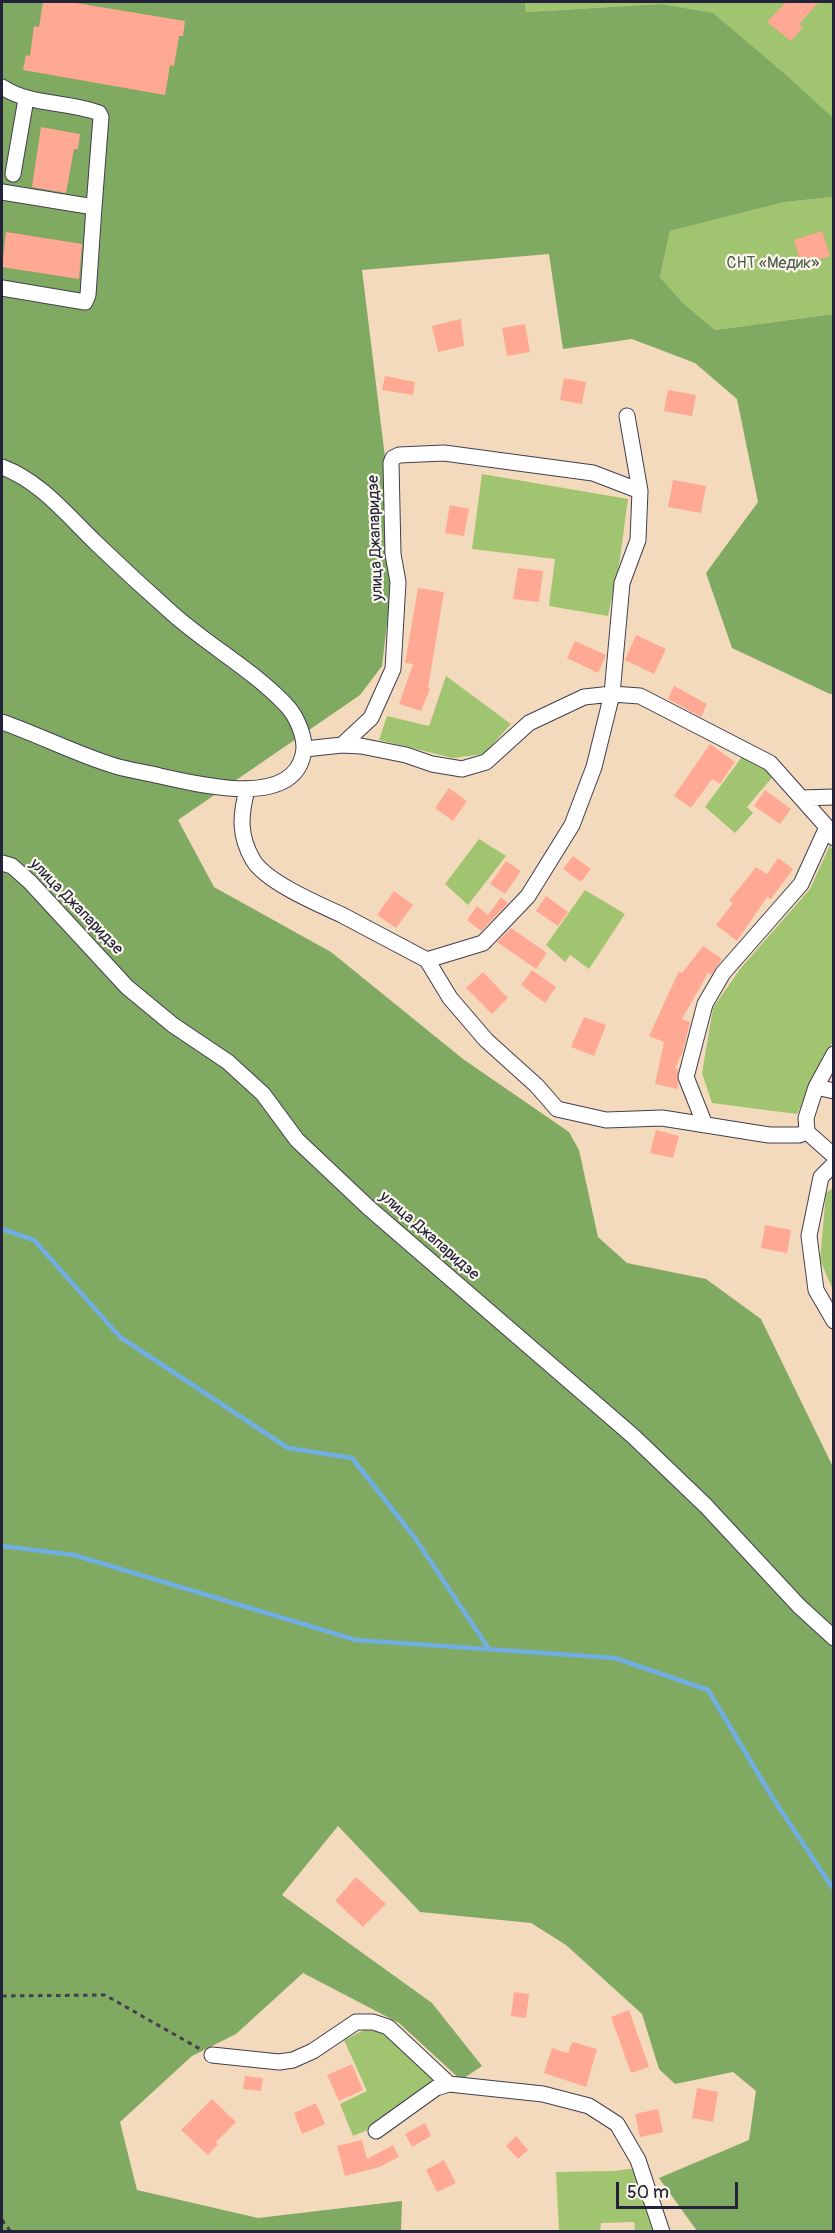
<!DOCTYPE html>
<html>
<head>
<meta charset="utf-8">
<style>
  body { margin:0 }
  #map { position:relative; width:835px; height:2233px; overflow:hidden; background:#f4dabd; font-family:Pangolin,sans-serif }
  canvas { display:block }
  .frame { position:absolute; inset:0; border:3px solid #22223b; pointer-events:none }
  .scale { position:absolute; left:616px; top:2182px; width:122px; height:27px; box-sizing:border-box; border:3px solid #22223b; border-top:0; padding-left:8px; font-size:18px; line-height:21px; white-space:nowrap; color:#22223b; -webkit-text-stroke:4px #fbf7ec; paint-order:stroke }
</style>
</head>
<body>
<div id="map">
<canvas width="835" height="2233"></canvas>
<div class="frame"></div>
<div class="scale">50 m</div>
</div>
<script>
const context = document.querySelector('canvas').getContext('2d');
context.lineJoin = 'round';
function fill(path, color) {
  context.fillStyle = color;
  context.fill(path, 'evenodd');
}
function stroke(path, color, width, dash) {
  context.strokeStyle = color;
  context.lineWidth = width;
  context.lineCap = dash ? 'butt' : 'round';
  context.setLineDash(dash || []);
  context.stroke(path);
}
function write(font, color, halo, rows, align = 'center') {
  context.font = font + ' Pangolin,sans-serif';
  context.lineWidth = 4.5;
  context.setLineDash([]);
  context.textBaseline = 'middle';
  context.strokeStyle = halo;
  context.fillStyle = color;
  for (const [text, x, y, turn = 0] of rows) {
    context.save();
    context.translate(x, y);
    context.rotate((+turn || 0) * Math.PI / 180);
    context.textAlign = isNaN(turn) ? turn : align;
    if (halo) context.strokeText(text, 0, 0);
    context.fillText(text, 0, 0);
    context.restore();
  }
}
const green = new Path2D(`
  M 525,2 L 833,2 L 833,118 L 660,4 L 526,12 Z
  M 833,197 L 833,314 L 715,330 L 683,303 L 660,277 L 670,231 L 785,202 Z
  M 482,474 L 628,499 L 619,565 L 608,616 L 549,606 L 555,559 L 472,549 Z
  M 446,676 L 511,724 L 484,754 L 453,758 L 379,740 L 387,716 L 429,726 Z
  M 744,754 L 775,774 L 747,807 L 753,813 L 735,833 L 705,807 Z
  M 479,839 L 506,856 L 468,905 L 445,884 Z
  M 830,845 L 834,853 L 833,1041 L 797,1114 L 712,1103 L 702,1073 L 713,1008 L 740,969 L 810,889 Z
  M 585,890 L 625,914 L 589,969 L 570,955 L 565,962 L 546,945 Z
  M 833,1188 L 833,1290 L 820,1260 L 826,1193 Z
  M 366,2029 L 386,2033 L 437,2080 L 372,2128 L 353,2136 L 340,2104 L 367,2091 L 344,2040 Z
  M 637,2168 L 656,2231 L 635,2231 L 634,2222 L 601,2223 L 600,2231 L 559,2231 L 556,2172 L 614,2171 Z`);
const forest = new Path2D(`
  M 2,2 L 525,2 L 526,12 L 660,4 L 713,13 L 787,76 L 833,118 L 833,197 L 785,202 L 670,231 L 660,277 L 683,303 L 715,330 L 833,314 L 833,694 L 830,694 L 732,648 L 706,573 L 758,502 L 737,399 L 695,363 L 632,339 L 563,349 L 549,254 L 362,270 L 396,547 L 382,666 L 360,695 L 178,820 L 214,887 L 331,952 L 463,1059 L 569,1132 L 579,1150 L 598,1237 L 627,1263 L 706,1279 L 761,1319 L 833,1467 L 833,2231 L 697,2231 L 659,2178 L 749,2140 L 756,2091 L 733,2072 L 675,2084 L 659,2069 L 642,2014 L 566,1945 L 531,1923 L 420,1912 L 338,1826 L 282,1895 L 432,2003 L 482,2066 L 461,2080 L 399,2023 L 303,1973 L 236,2034 L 192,2056 L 120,2122 L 137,2190 L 258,2218 L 402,2201 L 401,2231 L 2,2232 Z`);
const stream = new Path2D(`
  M 2,1229 L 34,1240 L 120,1337 L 288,1448 L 352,1458 L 415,1538 L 489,1649
  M 2,1546 L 74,1555 L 356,1640 L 615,1658 L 708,1690 L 772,1797 L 834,1890`);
const building = new Path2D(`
  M 43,2 L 70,2 L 185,21 L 183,36 L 179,36 L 174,66 L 170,65 L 165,95 L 23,70 L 26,55 L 30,56 L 34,26 L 39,27 Z
  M 786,2 L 819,2 L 799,24 L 803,27 L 791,41 L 767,22 Z
  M 41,127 L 80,134 L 78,149 L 74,149 L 66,193 L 32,187 Z
  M 822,231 L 830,256 L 801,265 L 794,240 Z
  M 6,232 L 82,244 L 79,279 L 2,267 Z
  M 461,319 L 464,346 L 438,352 L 432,326 Z
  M 525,324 L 530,352 L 507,356 L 502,328 Z
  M 385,376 L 415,382 L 413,395 L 382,390 Z
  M 564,378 L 586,382 L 582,404 L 560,400 Z
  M 668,390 L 696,395 L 692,416 L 664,411 Z
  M 673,480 L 706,486 L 701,513 L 668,507 Z
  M 450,505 L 469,509 L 464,536 L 445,533 Z
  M 518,568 L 543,571 L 539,602 L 513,599 Z
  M 418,588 L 444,592 L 428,688 L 430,689 L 421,711 L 399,704 L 413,664 L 405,663 Z
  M 636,635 L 666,649 L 654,674 L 625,660 Z
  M 575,641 L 606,655 L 598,673 L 567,658 Z
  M 674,686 L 707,704 L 701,717 L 668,699 Z
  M 710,744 L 735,762 L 720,784 L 712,779 L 691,808 L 674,796 Z
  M 449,788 L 467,801 L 453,821 L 435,808 Z
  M 765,790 L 791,809 L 780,824 L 754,806 Z
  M 573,856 L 591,869 L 581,882 L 563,869 Z
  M 778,858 L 793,869 L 771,899 L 767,897 L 737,941 L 716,925 L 733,903 L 729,901 L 756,867 L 767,874 Z
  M 506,861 L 521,871 L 505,894 L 490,884 Z
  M 394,891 L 413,905 L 396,928 L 377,915 Z
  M 546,896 L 568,912 L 558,926 L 536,911 Z
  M 501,897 L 508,903 L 481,931 L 467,920 L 477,906 L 488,915 Z
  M 511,928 L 547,953 L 536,969 L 497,942 Z
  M 703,946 L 722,959 L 711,975 L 708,973 L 682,1019 L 690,1022 L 683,1051 L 675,1068 L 678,1069 L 678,1089 L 655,1084 L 664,1042 L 649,1036 L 679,971 L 682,973 Z
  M 532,970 L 556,987 L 545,1003 L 521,985 Z
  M 483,972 L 508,998 L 492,1014 L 466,988 Z
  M 584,1017 L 606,1025 L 594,1056 L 571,1047 Z
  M 656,1130 L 679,1136 L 673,1158 L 650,1153 Z
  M 765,1225 L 791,1230 L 787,1253 L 761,1248 Z
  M 356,1877 L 386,1904 L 363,1927 L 335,1901 Z
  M 514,1992 L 529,1994 L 526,2018 L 511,2016 Z
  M 629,2010 L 649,2067 L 631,2073 L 611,2017 Z
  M 572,2042 L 597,2049 L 586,2087 L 544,2073 L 552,2048 L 568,2053 Z
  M 352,2064 L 363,2090 L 339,2101 L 327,2075 Z
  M 245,2076 L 263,2078 L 261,2091 L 243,2089 Z
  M 697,2088 L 718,2092 L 713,2122 L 692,2118 Z
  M 212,2099 L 236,2122 L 216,2142 L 218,2144 L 208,2155 L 181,2130 Z
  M 316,2103 L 325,2124 L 302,2134 L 294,2113 Z
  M 658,2109 L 663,2132 L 640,2137 L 635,2114 Z
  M 425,2123 L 431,2136 L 412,2147 L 405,2134 Z
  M 516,2136 L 528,2150 L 518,2159 L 506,2146 Z
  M 362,2140 L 367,2159 L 393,2145 L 399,2157 L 379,2167 L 345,2176 L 337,2146 Z
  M 444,2160 L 456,2183 L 437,2192 L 426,2170 Z`);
const path = new Path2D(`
  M 2,1996 L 105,1995 L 200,2049
  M 2,2220 L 11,2232`);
const minor = new Path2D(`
  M 2,87 C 31,106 67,101 99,113 L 101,117 L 94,207
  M 13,174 L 26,99
  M 2,192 L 94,207 L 88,295 L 85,302 L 2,288
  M 2,467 C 40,481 67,515 96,543 C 121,567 147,591 173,614 C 209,646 253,670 286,705 C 297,716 307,740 303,755 C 291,809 197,784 160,776 C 144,772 127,770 112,765 C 74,753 39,735 2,722
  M 342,745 L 371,718 L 393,669 L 398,582 L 393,554 L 391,463 L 393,458 L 399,455 L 444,453 L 593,473 L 640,491
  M 305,749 L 342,745 L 361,746 L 406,755 L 432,764 L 462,769 L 486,762 L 529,723 L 584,697 L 612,694 L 640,696 L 770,763 L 827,827 L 834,838
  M 247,790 C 240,816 239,836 253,860 C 266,882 318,904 342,915 C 370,930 399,945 427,960 L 483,943 L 528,896 L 572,825 L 594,767 L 612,694 L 622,583 L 638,540 L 640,491 L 627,416
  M 802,798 L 834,797
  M 2,863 L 12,866 L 30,882 L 127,987 L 173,1025 L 228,1062 L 263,1094 L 297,1140 L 369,1208 L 633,1436 L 706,1506 L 799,1606 L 834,1638
  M 427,960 L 450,998 L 486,1040 L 537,1086 L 557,1109 L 606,1120 L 662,1118 L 769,1135 L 799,1135 L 807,1132
  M 834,1054 L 816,1087 L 834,1091
  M 816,1087 L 806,1118 L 807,1132 L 834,1156
  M 705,1125 L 686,1077 L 705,1004 L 723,973 L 801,884 L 827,827
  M 834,1164 L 821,1177 L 809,1236 L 816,1290 L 834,1321
  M 212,2055 L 279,2062 L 293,2060 L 313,2051 L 356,2022 L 373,2022 L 388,2027 L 449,2084
  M 376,2131 L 436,2088 L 449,2084 L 543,2094 L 589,2106 L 617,2124 L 638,2160 L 662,2232`);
const parkNames = [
  ["СНТ «Медик»",773,264]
];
const streetNames = [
  ["улица Джапаридзе",376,538,-92],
  ["улица Джапаридзе",76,907,46],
  ["улица Джапаридзе",429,1236,41]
];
fill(green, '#a0c46f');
fill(forest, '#80aa62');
stroke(stream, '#71aee3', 4.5);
fill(building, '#ffa893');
stroke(minor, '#423e4e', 17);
stroke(path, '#423e4e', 3, [4.5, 4.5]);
stroke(minor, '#fff', 15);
write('16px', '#4e5b4d', '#fbf7ec', parkNames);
write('16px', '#22223b', '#fbf7ec', streetNames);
</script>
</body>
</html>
